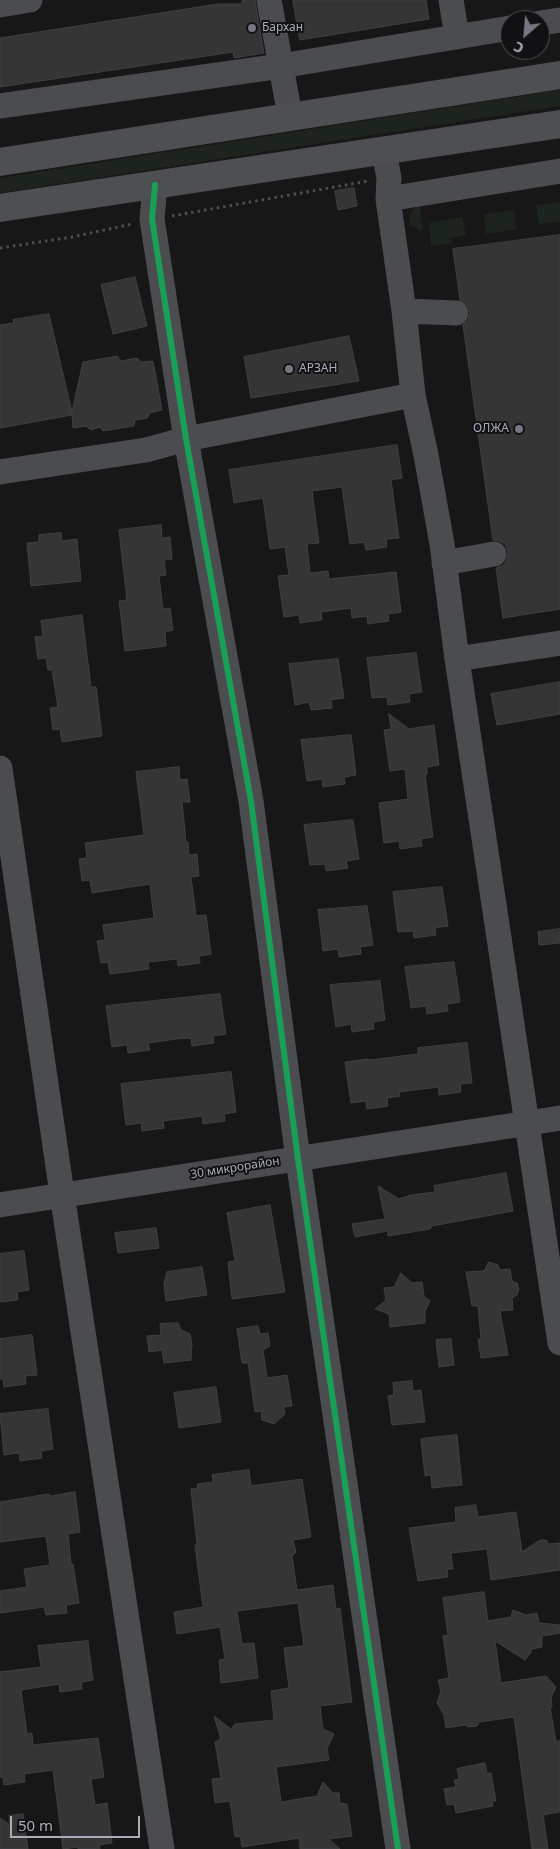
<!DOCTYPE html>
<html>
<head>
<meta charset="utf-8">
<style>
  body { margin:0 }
  #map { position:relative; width:560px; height:1849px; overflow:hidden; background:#171717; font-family:"Noto Sans",sans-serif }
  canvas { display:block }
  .north { position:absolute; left:500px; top:10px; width:50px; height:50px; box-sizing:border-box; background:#111113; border:1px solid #4d4f55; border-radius:50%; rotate:207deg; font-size:14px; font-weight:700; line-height:20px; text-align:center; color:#a8adb8 }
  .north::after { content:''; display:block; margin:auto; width:18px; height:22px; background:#757880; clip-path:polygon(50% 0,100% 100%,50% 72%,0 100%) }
  .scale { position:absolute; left:10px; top:1816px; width:130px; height:22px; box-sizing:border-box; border:2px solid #a8adb8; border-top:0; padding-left:6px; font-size:15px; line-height:18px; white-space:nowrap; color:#a8adb8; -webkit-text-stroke:4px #111113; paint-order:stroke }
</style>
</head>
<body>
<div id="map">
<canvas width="560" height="1849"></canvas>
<div class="north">С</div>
<div class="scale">50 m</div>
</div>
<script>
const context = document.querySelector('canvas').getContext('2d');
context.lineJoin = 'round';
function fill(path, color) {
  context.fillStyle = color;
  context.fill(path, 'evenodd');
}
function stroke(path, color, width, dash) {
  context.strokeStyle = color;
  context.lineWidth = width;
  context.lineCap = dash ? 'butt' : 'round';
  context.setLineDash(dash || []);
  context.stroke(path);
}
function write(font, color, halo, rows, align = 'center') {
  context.font = font + ' "Noto Sans",sans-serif';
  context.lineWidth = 4;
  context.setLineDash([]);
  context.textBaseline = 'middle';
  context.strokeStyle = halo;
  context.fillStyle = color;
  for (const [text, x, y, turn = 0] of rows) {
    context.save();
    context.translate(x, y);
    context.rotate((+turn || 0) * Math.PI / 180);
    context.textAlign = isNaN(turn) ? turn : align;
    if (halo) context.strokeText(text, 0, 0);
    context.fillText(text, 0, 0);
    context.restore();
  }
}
const green = new Path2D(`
  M 560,90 L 560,106 L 0,193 L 0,178 Z
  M 560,202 L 560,222 L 539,224 L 536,205 Z
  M 420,205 L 422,231 L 410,225 C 409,216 411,207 420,205 Z
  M 513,210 L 517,229 L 486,234 L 484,215 Z
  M 462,217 L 466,235 L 451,238 L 452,243 L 431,246 L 429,223 Z`);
const building = new Path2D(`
  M 255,0 L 264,53 L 234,58 L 233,52 L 0,87 L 0,38 L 218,4 L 242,4 L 242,1 Z
  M 293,0 L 426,0 L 429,19 L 300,40 Z
  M 354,188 L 357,206 L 338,210 L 335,191 Z
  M 560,235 L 560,609 L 503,618 L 496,568 L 504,565 L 507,559 L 508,552 L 505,544 L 499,541 L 493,540 L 463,325 L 468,320 L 470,313 L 468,306 L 460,300 L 453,249 Z
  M 135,277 L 147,326 L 113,334 L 101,285 Z
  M 49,314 L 72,412 L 83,362 L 117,356 L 121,361 L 137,358 L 141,362 L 153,361 L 162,410 L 150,413 L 147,418 L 135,420 L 134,426 L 103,431 L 100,427 L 91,430 L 86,426 L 73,428 L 72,415 L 0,428 L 0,325 L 14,323 L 13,320 Z
  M 349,336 L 359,381 L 251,398 L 244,357 Z
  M 397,445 L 402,478 L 391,480 L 399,538 L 386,539 L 387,547 L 366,550 L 364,542 L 350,544 L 342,487 L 312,491 L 319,543 L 307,544 L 310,573 L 328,571 L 329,579 L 396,572 L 401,612 L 388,614 L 389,621 L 368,624 L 367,616 L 352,618 L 351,608 L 321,612 L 322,620 L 300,623 L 299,615 L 284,617 L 278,576 L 289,575 L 285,547 L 270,549 L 263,498 L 234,503 L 229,470 Z
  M 161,525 L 162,538 L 170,537 L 172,559 L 164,560 L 166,575 L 159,576 L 163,609 L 170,608 L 173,630 L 165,632 L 166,646 L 125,651 L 119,601 L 127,600 L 119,530 Z
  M 61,533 L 62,541 L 77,539 L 81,581 L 31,586 L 27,543 L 39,542 L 39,535 Z
  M 82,615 L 91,687 L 96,687 L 102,736 L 62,742 L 60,729 L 53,730 L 50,708 L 58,707 L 52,670 L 48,670 L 46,658 L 38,659 L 35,637 L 43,636 L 41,621 Z
  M 416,653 L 422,692 L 409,694 L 410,702 L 388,705 L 387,697 L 372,698 L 367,658 Z
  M 338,659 L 344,698 L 331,700 L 332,708 L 311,710 L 309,702 L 295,705 L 289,664 Z
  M 560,682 L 560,714 L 497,725 L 491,694 Z
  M 389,714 L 409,729 L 434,725 L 439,765 L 427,767 L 427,774 L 425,775 L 433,837 L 421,839 L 422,846 L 400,849 L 399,841 L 384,843 L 379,803 L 408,799 L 405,769 L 390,771 L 384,730 L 391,729 Z
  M 351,735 L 356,775 L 344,777 L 345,784 L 323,787 L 322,779 L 307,781 L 301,740 Z
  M 179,767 L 180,780 L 187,779 L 190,802 L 182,802 L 186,842 L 188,842 L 189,855 L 197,854 L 199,876 L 191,877 L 196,916 L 206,915 L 211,954 L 199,956 L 200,963 L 178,966 L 177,959 L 148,962 L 149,969 L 110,974 L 108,962 L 101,963 L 97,941 L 105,940 L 103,925 L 154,918 L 150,884 L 92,893 L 90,880 L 82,881 L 79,859 L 87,858 L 85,843 L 144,835 L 136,772 Z
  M 353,820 L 359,859 L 346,861 L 348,868 L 326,871 L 325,864 L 310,865 L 304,825 Z
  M 442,887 L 448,926 L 435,928 L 436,935 L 414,938 L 413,931 L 398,932 L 393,892 Z
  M 367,906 L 373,945 L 360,947 L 361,954 L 339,957 L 338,949 L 323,951 L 318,910 Z
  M 560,929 L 560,943 L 539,945 L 538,932 Z
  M 454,962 L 460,1002 L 447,1004 L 448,1011 L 427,1014 L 426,1006 L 411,1008 L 405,967 Z
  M 380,981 L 385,1020 L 373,1022 L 374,1029 L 352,1032 L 351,1024 L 336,1027 L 330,985 Z
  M 220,994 L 226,1034 L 213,1036 L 214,1043 L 192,1046 L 191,1038 L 176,1039 L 148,1043 L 150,1050 L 128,1053 L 127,1045 L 112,1047 L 106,1006 Z
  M 467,1043 L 472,1083 L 460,1084 L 461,1092 L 439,1095 L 438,1087 L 399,1092 L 400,1096 L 387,1098 L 388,1106 L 367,1109 L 366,1101 L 351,1103 L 345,1062 L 368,1059 L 370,1060 L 418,1054 L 418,1048 Z
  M 231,1072 L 236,1112 L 224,1114 L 225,1121 L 203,1124 L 202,1116 L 163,1121 L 164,1128 L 142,1131 L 141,1123 L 126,1125 L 121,1084 Z
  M 506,1173 L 513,1211 L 432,1226 L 430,1229 L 388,1236 L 388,1231 L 355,1237 L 352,1224 L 385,1219 L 378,1186 L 399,1199 L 411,1195 L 435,1192 L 434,1186 Z
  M 270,1205 L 285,1292 L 232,1299 L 228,1262 L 235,1261 L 227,1213 Z
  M 156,1228 L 159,1248 L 118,1253 L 115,1233 Z
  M 24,1251 L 29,1290 L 17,1292 L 18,1300 L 0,1302 L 0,1254 Z
  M 489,1262 L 498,1265 L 500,1270 L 510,1269 L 512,1281 L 517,1283 L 519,1289 L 517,1295 L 512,1298 L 513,1310 L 500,1311 L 508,1355 L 481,1358 L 478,1339 L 481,1339 L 478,1306 L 472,1306 L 466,1272 L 484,1271 Z
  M 202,1267 L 207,1295 L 166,1301 L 164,1284 L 167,1272 Z
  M 401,1273 L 412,1283 L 422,1282 L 424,1296 L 430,1301 L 425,1311 L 425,1323 L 390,1327 L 389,1314 L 375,1309 L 386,1300 L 384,1288 L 394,1287 Z
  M 178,1323 L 181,1330 L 190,1334 L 192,1344 L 191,1360 L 164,1363 L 162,1350 L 149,1352 L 147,1336 L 161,1335 L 160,1324 Z
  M 258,1326 L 260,1334 L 268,1333 L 270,1346 L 263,1350 L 267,1378 L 287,1375 L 292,1406 L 284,1407 L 285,1414 L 274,1424 L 262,1420 L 261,1411 L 255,1412 L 248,1363 L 242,1363 L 237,1329 Z
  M 32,1335 L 37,1375 L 25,1376 L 26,1384 L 4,1387 L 3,1379 L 0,1379 L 0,1339 Z
  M 451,1339 L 454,1365 L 439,1367 L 436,1340 Z
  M 412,1381 L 413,1391 L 421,1390 L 425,1422 L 392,1425 L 388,1396 L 394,1395 L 393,1383 Z
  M 216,1387 L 221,1422 L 179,1428 L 174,1393 Z
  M 48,1409 L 53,1449 L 41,1451 L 42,1458 L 20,1461 L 19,1453 L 4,1455 L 0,1414 Z
  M 457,1435 L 462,1485 L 432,1488 L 431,1475 L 425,1476 L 421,1439 Z
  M 249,1470 L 251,1486 L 302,1479 L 311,1537 L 293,1540 L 296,1552 L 292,1556 L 297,1590 L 333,1585 L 336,1609 L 340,1608 L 352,1702 L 320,1706 L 323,1729 L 334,1734 L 327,1748 L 329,1760 L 276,1767 L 281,1802 L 317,1796 L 323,1782 L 333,1793 L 339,1793 L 340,1803 L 347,1804 L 352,1836 L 329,1839 L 340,1849 L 300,1849 L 299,1838 L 242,1847 L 240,1836 L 235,1837 L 230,1801 L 215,1803 L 212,1779 L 221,1778 L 215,1742 L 221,1739 L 214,1716 L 231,1729 L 235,1724 L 274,1720 L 271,1691 L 289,1688 L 284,1648 L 304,1646 L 298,1603 L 237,1611 L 242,1644 L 254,1643 L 258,1678 L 221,1683 L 219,1660 L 225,1659 L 220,1627 L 177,1634 L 174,1612 L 203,1607 L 195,1545 L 197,1545 L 191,1489 L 198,1488 L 197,1484 L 213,1482 L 212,1475 Z
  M 75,1492 L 80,1532 L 68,1534 L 71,1564 L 73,1564 L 79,1603 L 66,1605 L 67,1613 L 46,1615 L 44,1607 L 0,1613 L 0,1591 L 27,1587 L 24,1569 L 50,1565 L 46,1536 L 0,1542 L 0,1502 L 48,1494 L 51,1496 Z
  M 476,1505 L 478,1517 L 516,1512 L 522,1552 L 540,1540 L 546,1540 L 549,1544 L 560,1543 L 560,1570 L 491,1580 L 487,1549 L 451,1553 L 453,1569 L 447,1569 L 448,1577 L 418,1581 L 409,1528 L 456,1522 L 455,1508 Z
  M 484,1592 L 488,1621 L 511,1617 L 513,1610 L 526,1615 L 537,1613 L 539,1623 L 560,1625 L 560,1633 L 542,1636 L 542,1647 L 532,1649 L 530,1654 L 525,1660 L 495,1641 L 501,1683 L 546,1676 L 556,1687 L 551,1697 L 552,1707 L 550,1707 L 556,1741 L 560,1741 L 560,1804 L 559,1812 L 543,1815 L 548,1849 L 532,1849 L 514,1717 L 479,1722 L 477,1726 L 468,1727 L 465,1725 L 446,1728 L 444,1715 L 437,1703 L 441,1691 L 438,1680 L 449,1678 L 443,1636 L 448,1635 L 443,1598 Z
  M 88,1641 L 93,1680 L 81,1682 L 82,1689 L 60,1692 L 59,1684 L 21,1690 L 27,1734 L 32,1733 L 33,1745 L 98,1738 L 104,1777 L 91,1779 L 95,1805 L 107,1803 L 112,1843 L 99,1845 L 100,1849 L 78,1849 L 78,1847 L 63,1849 L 53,1770 L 24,1774 L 25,1782 L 4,1785 L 3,1777 L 0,1777 L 0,1672 L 41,1667 L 38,1646 Z
  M 485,1763 L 487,1773 L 491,1773 L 496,1801 L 492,1801 L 493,1806 L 456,1813 L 454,1804 L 447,1805 L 444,1789 L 456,1787 L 454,1780 L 459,1779 L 457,1769 Z
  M 23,1814 L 28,1849 L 0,1849 L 0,1818 L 10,1825 L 9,1816 Z`);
const path = new Path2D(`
  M 172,216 L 368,181
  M 0,248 L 72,237 L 132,224`);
const minor = new Path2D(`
  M 269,0 L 290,116
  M 451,0 L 457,37
  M 0,5 L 30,0
  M 540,23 L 560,20
  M 0,106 L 281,66 L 510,28
  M 384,151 L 389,178 L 388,199 L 404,311 L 413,395 L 426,455 L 442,544 L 457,659 L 560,1343
  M 155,185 L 152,219 L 186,439 L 251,801 L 298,1159 L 398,1849
  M 388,199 L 560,171
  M 404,311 L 456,313
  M 0,472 L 146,450 L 186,439 L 413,395
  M 444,563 L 494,554
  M 457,659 L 560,643
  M 0,768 L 62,1194 L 162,1849
  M 0,1205 L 560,1118`);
const major = new Path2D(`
  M 0,162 L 560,75
  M 0,208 L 560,124`);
const cycleway = new Path2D(`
  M 155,185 L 152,219 L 186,439 L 251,801 L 298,1159 L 398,1849`);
const markers = [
  [252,28,5,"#757880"],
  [289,369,5,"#757880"],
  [519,429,5,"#757880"]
];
const poiNames = [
  ["Бархан",262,28],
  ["АРЗАН",299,369],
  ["ОЛЖА",509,429,"right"]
];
const streetNames = [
  ["30 микрорайон",235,1168,-9]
];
fill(green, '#1d241e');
fill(building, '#353536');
stroke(building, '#3f4043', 1);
stroke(path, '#4d4e52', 3, [2.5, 4]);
stroke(minor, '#4b4c50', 25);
stroke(major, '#4d4f52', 28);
stroke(cycleway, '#1a9f57', 6);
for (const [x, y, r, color] of markers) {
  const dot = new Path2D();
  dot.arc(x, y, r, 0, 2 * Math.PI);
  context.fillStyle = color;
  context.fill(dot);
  stroke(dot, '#111113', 2);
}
write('12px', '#a8adb8', '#111113', poiNames, 'left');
write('12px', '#a8adb8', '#111113', streetNames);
</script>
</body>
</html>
